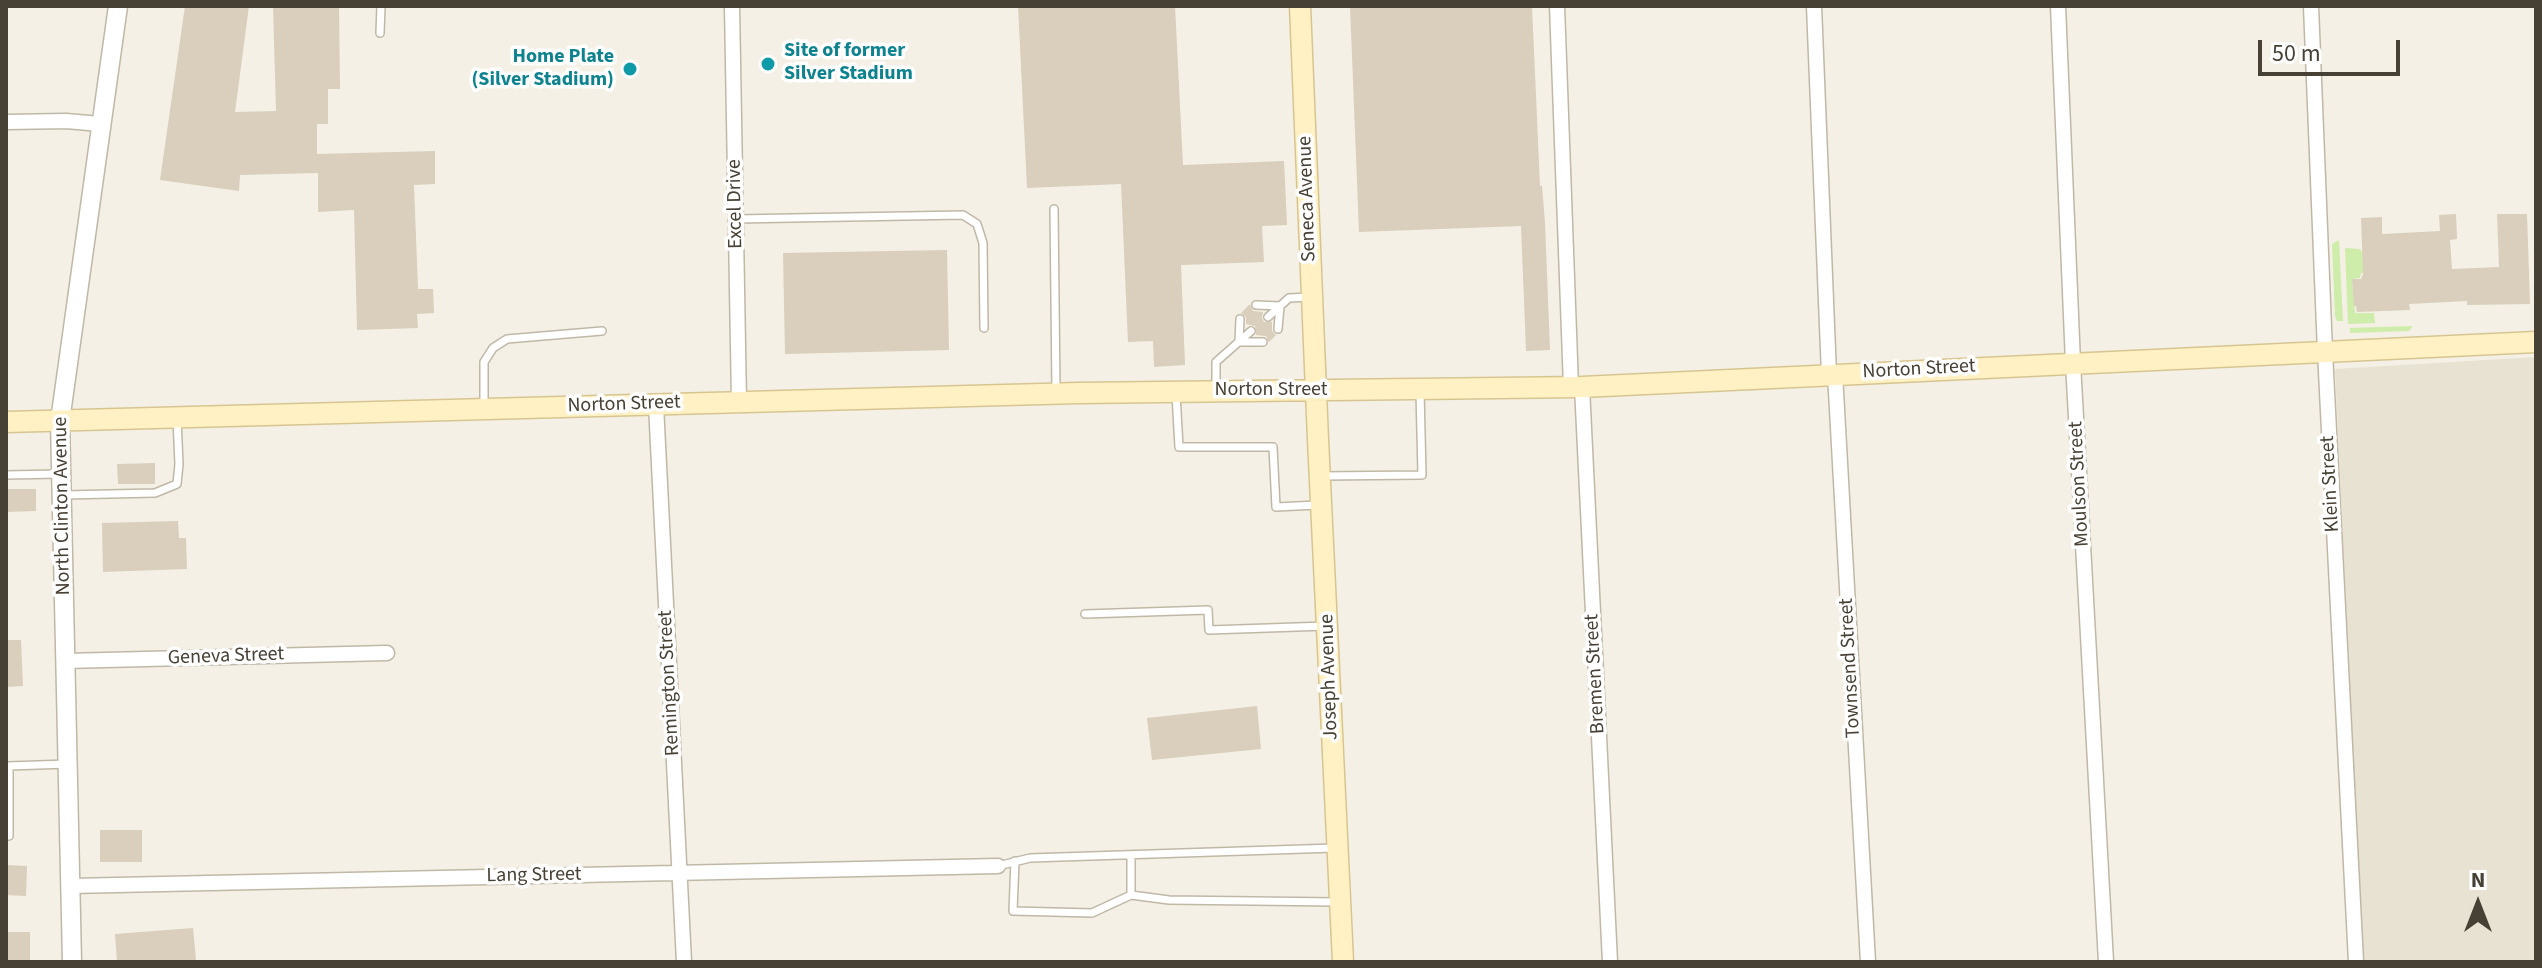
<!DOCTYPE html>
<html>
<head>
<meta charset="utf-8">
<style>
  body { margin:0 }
  #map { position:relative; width:2542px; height:968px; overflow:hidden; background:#f4f0e5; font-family:"Source Sans 3",sans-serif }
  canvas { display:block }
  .frame { position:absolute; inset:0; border:8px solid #474034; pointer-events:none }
  .north { position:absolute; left:2438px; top:864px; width:80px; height:80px; -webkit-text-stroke:6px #fff; paint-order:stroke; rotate:0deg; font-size:22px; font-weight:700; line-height:32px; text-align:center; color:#474034 }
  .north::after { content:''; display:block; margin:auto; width:28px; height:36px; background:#474034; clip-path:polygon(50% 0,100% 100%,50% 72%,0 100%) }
  .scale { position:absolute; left:2258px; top:40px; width:142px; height:36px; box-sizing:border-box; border:4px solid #474034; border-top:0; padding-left:10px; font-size:24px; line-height:28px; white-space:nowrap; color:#474034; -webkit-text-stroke:6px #fff; paint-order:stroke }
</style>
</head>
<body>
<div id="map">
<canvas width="2542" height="968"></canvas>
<div class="frame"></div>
<div class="north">N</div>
<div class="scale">50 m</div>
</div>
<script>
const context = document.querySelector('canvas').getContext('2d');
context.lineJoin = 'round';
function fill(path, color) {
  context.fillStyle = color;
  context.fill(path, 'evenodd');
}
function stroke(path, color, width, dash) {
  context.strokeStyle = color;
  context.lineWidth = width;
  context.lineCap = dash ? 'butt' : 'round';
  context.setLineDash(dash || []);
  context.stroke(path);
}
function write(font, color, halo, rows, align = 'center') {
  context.font = font + ' "Source Sans 3",sans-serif';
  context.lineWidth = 7;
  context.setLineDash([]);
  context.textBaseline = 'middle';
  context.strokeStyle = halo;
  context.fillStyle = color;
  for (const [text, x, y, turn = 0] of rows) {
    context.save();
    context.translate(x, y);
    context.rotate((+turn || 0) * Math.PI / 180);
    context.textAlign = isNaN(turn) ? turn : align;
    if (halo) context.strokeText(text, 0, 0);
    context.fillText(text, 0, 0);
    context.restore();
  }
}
const residential = new Path2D(`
  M 2536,357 L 2536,962 L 2363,962 L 2335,369 Z`);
const green = new Path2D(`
  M 2339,240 L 2343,321 L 2337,321 L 2335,316 L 2332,244 Z
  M 2345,248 L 2360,249 L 2362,252 L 2368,253 L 2378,273 L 2361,273 L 2360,278 L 2352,279 L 2355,313 L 2374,313 L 2375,323 L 2348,324 Z
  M 2413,326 L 2409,331 L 2350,333 L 2350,328 Z`);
const building = new Path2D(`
  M 185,6 L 249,6 L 235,112 L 276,111 L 273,6 L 339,6 L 340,89 L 328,89 L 328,124 L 317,124 L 317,154 L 435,151 L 435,184 L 414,185 L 418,289 L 433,289 L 434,313 L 417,314 L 418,328 L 357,330 L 354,210 L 318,212 L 318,173 L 240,175 L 239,191 L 160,180 Z
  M 1018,6 L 1175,6 L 1183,165 L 1284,161 L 1287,225 L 1262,226 L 1264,262 L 1181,265 L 1185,365 L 1154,367 L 1153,341 L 1128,342 L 1121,184 L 1027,188 Z
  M 1350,6 L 1532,6 L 1540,186 L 1542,186 L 1545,223 L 1550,350 L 1526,351 L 1521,226 L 1359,232 Z
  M 2456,214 L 2457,239 L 2450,240 L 2452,269 L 2499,267 L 2497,214 L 2527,214 L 2530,304 L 2467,305 L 2467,301 L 2409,304 L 2410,310 L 2357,312 L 2356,306 L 2354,306 L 2352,279 L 2361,279 L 2363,274 L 2361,218 L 2382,217 L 2382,234 L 2440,231 L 2439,215 Z
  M 947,250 L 949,350 L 785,354 L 783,253 Z
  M 1250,304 L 1253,311 L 1263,312 L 1262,318 L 1264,322 L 1272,322 L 1272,331 L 1276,335 L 1269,342 L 1266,336 L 1256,335 L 1255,326 L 1246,324 L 1246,317 L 1241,313 Z
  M 155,463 L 155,484 L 118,484 L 117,464 Z
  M 6,489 L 36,489 L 36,511 L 6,512 Z
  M 178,521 L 179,538 L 186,538 L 187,569 L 103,572 L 102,523 Z
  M 6,640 L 21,640 L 23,686 L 6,687 Z
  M 1257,706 L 1261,749 L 1152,760 L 1147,718 Z
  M 100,830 L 142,830 L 142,862 L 100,862 Z
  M 6,865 L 27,866 L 26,896 L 6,895 Z
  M 193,928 L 196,960 L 117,962 L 115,934 Z
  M 6,932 L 30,932 L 30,961 L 6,961 Z`);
const service = new Path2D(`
  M 380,33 L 381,6
  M 1054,209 L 1056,391
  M 736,219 L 963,215 L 977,224 L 983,243 L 984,328
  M 1256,305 L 1280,306 L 1278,329
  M 1268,317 L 1289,298 L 1309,297
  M 1240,319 L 1239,342 L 1263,342
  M 1216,389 L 1216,362 L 1251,331
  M 1176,394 L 1179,447 L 1273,447 L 1276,507 L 1317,505
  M 484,407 L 484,362 L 493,348 L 507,339 L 602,331
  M 6,475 L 60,474
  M 1322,476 L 1422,475 L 1420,392
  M 64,495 L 155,493 L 177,484 L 179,464 L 177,419
  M 1085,614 L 1208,610 L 1209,630 L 1326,626
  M 8,766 L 68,764
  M 6,836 L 9,836 L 9,766
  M 1015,861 L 1013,911 L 1092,913 L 1131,895 L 1169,900 L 1337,902
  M 998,866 L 1030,858 L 1334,848
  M 1131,895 L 1131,855`);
const minor = new Path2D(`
  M 732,6 L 739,402
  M 1557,6 L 1571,387
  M 1814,6 L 1829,375
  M 2058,6 L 2073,363 L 2106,962
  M 2311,6 L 2325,352 L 2356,962
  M 6,122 L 66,121 L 100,124
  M 1835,374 L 1868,962
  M 1582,387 L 1610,962
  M 656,405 L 684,962
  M 65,661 L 387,653
  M 70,886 L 998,866`);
const tertiary = new Path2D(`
  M 72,962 L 60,421 L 118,6`);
const secondary = new Path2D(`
  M 1300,6 C 1312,325 1327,643 1343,962
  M 6,422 L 1079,393 L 1582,387 L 2536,342`);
const markers = [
  [768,64,8,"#0f9aa8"],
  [630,69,8,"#0f9aa8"]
];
const cultureNames = [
  ["Site of former",784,52],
  ["Silver Stadium",784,75],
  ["Home Plate",614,58,"right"],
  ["(Silver Stadium)",614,81,"right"]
];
const streetNames = [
  ["Seneca Avenue",1308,199,-92],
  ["Excel Drive",736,204,-91],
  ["Norton Street",1919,370,-3],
  ["Norton Street",1271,391],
  ["Norton Street",624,405,-2],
  ["Moulson Street",2080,484,-93],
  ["Klein Street",2331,484,-93],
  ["North Clinton Avenue",63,506,-91],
  ["Geneva Street",226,657,-2],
  ["Townsend Street",1851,668,-93],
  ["Bremen Street",1596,674,-93],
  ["Joseph Avenue",1330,677,-92],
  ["Remington Street",670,683,-93],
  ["Lang Street",534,876,-1]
];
fill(residential, '#e8e2d3');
fill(green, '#ceecaa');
fill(building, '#dacebc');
stroke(service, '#c0b8a7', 10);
stroke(minor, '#c0b8a7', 17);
stroke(tertiary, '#c0b8a7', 21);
stroke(secondary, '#d7c591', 23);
stroke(service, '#fff', 7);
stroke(minor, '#fff', 14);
stroke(tertiary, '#fff', 18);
stroke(secondary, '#fff1c4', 20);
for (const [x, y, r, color] of markers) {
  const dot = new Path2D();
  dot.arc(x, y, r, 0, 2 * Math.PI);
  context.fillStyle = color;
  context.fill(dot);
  stroke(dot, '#fff', 3);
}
write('bold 20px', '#0d838f', '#fff', cultureNames, 'left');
write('20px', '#474034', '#fff', streetNames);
</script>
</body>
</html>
